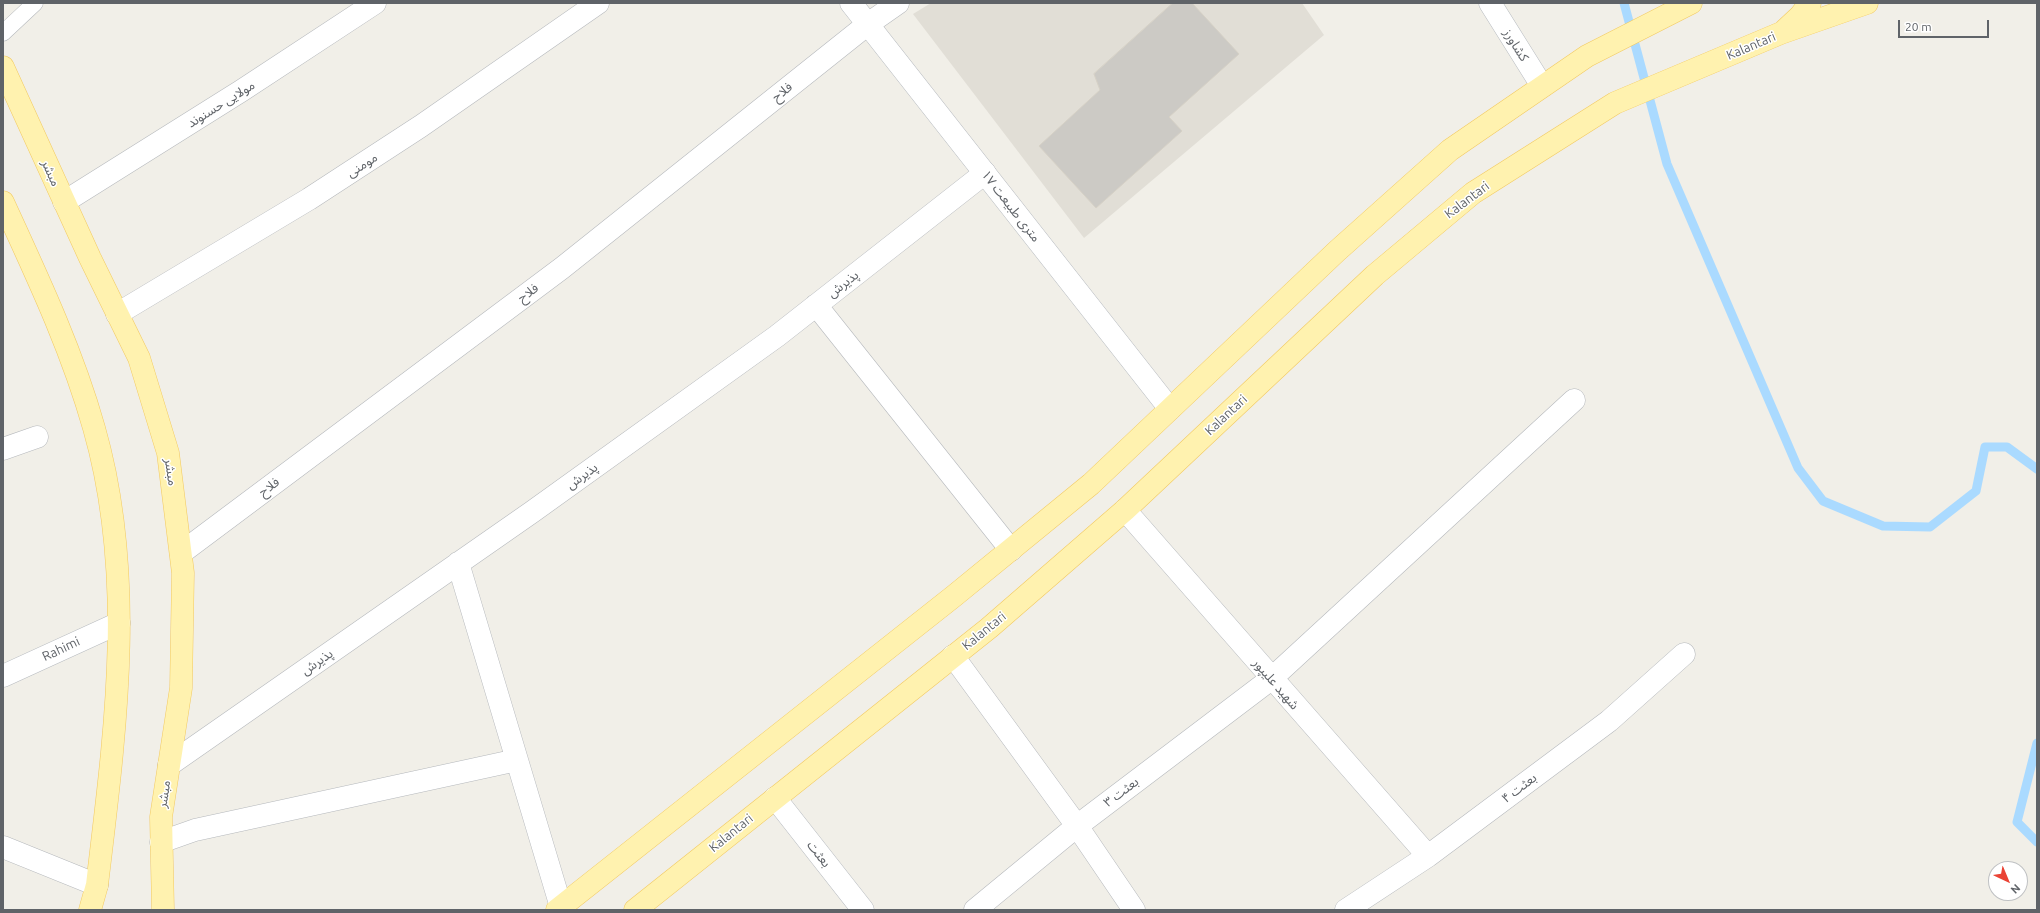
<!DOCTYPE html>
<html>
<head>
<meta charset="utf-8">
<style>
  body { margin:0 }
  #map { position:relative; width:2040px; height:913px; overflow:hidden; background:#f1efe8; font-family:Ubuntu,sans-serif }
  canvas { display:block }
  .frame { position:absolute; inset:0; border:4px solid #5f6368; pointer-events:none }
  .north { position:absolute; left:1988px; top:861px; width:40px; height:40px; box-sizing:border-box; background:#fff; border:1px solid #bfc1c3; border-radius:50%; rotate:136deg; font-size:11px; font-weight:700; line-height:16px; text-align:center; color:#5f6368 }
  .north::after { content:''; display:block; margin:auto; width:14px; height:18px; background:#ea4335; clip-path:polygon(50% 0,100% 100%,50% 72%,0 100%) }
  .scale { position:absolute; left:1898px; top:20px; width:91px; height:18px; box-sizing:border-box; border:2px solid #5f6368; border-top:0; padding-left:5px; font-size:12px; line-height:14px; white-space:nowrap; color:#5f6368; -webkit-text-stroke:3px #fff; paint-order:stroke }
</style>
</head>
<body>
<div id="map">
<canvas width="2040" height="913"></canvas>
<div class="frame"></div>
<div class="north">N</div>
<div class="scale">20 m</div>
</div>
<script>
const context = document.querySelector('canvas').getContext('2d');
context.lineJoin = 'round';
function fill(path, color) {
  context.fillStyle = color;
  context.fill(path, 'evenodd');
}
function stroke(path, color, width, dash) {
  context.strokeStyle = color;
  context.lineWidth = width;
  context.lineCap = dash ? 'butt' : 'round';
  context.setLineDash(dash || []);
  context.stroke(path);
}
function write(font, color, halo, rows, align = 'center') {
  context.font = font + ' Ubuntu,"Noto Sans Arabic",sans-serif';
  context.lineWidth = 3;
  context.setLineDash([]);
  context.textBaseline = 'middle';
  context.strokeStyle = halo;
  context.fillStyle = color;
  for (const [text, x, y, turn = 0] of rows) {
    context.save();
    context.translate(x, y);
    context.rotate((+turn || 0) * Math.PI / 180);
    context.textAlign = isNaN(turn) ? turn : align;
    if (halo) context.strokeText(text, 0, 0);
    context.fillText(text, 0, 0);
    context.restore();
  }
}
const education = new Path2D(`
  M 931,3 L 1302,3 L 1324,35 L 1084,238 L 913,14 Z`);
const stream = new Path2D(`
  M 1624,3 L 1667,164 L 1798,468 L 1823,501 L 1883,526 L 1930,527 L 1976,491 L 1985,447 L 2007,447 L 2037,469
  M 2037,743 L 2017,822 L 2037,842`);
const building = new Path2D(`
  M 1173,3 L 1192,3 L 1239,54 L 1169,117 L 1182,131 L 1096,208 L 1039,146 L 1100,90 L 1094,74 Z`);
const lane = new Path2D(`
  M 3,33 L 35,3`);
const street = new Path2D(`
  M 64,202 L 241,91 L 375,3
  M 816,305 L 1011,550
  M 117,314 L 309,199 L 421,126 L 598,3
  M 3,449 L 37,437
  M 1125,510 L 1428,856
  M 181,553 L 562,268 L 868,24 L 898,3
  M 458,563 L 561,907
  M 953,656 L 1077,826 L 1134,910
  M 169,765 L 532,512 L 777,336 L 985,173
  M 161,842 L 195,830 L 517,760
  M 3,847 L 97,885
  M 975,910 L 1077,826 L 1271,679 L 1574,400
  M 1346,910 L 1428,856 L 1609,721 L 1684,654`);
const secondary = new Path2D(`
  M 851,3 L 1170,409
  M 1490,3 L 1542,86
  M 3,676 L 119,623
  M 775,798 L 863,910`);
const primary = new Path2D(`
  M 1785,30 L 1800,16 L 1810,3
  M 3,67 L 90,258 L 139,358 L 168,453 L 183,573 L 181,688 L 161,817 L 163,910
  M 3,202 C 37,276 72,350 94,428 C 137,578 115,734 97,885 L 90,910
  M 557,910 L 954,596 L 1091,484 L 1337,251 L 1450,150 L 1587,56 L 1691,3
  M 635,910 L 989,628 L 1125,510 L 1375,275 L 1473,193 L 1615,103 L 1781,33 L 1867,3`);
const streetNames = [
  ["کشاورز",1516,45,58],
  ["Kalantari",1751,46,-23],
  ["فلاح",782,92,-39],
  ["مولایی حسنوند",221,104,-32],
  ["مومنی",362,165,-33],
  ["مبشر",51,173,66],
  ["Kalantari",1467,200,-37],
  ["۱۷ متری طبیعت",1011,206,52],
  ["پذیرش",843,284,-38],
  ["فلاح",528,293,-37],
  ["Kalantari",1226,415,-43],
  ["مبشر",171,472,82],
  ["پذیرش",582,476,-36],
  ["فلاح",269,487,-37],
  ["Kalantari",984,631,-39],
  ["Rahimi",61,649,-25],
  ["پذیرش",317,662,-35],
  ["شهید علیپور",1276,684,49],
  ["بعثت ۴",1519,788,-37],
  ["بعثت ۳",1121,792,-37],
  ["مبشر",164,794,-81],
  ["Kalantari",731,833,-39],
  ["بعثت",819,854,52]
];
fill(education, '#e1ded6');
stroke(stream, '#aadaff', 9);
fill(building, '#cccac5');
stroke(building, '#d6d1c6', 1);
stroke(lane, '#b5b8bc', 17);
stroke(street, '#b5b8bc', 23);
stroke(secondary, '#b6babf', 23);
stroke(primary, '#f2c960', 23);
stroke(lane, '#fff', 16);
stroke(street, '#fff', 22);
stroke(secondary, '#fff', 22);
stroke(primary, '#fff2af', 22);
write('13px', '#5f6368', '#fff', streetNames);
</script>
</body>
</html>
